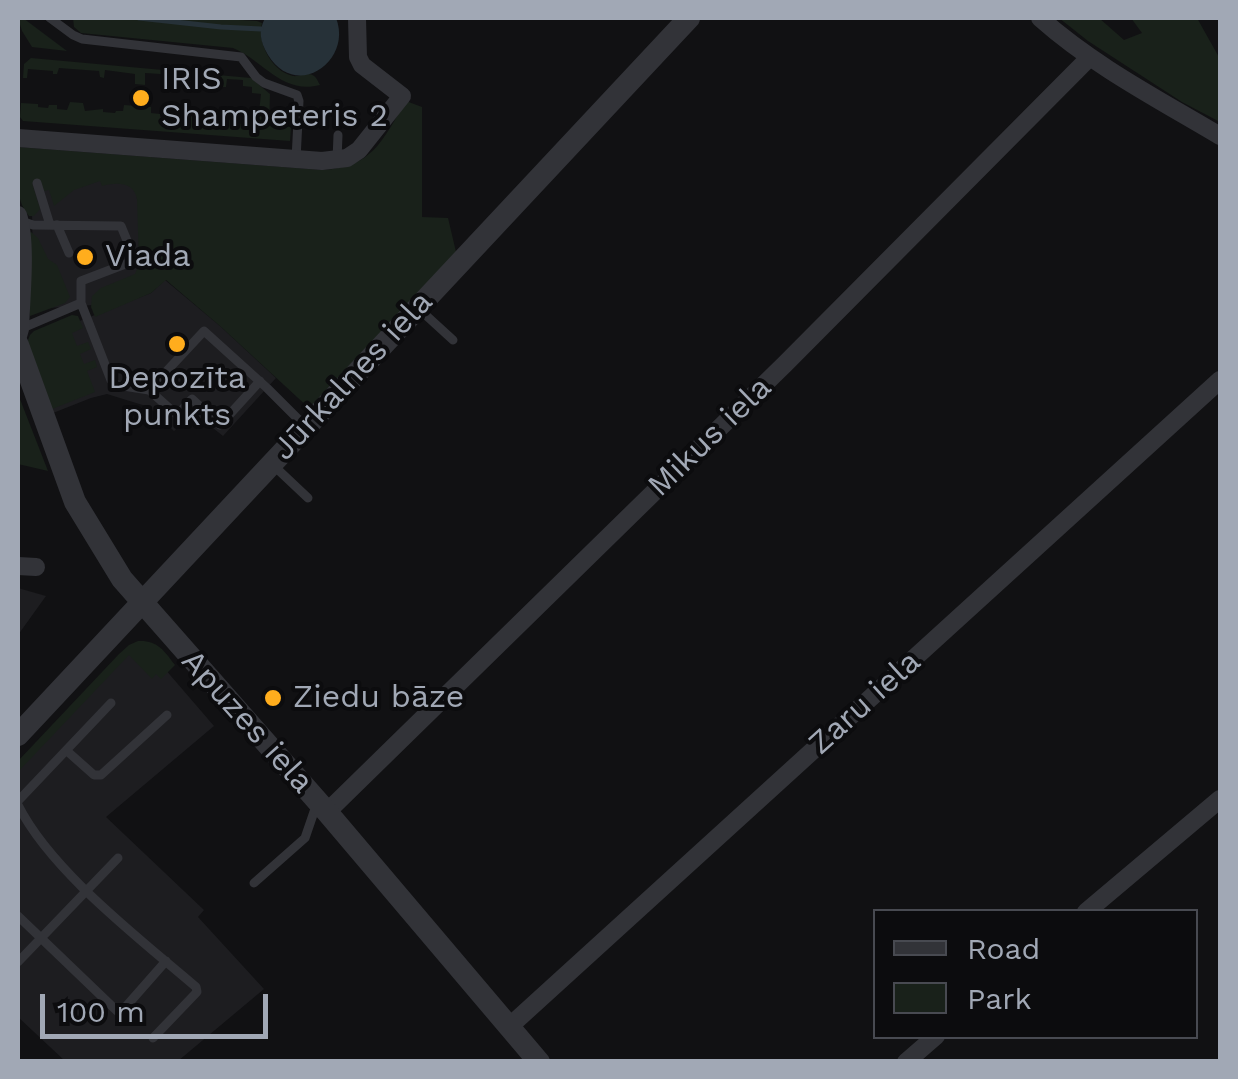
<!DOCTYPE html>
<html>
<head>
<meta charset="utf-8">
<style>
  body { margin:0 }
  #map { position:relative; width:1238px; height:1079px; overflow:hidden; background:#111113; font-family:"Work Sans",sans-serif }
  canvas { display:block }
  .frame { position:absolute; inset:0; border:20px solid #a1a8b5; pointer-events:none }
  .legend { position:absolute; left:873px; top:909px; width:325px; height:130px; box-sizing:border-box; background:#0c0c0e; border:2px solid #484a51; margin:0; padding:12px 18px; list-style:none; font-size:30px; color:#a1a8b5 }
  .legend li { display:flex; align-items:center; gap:20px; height:50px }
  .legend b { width:50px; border:2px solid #484a51 }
  .scale { position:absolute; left:40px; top:994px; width:228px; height:45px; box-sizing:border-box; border:5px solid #a1a8b5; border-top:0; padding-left:12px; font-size:30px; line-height:35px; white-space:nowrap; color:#a1a8b5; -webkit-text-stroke:8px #0c0c0e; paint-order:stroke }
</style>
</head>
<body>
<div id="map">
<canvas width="1238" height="1079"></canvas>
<div class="frame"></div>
<ul class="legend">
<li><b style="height:12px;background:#323338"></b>Road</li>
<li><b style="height:28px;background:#19211a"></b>Park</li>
</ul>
<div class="scale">100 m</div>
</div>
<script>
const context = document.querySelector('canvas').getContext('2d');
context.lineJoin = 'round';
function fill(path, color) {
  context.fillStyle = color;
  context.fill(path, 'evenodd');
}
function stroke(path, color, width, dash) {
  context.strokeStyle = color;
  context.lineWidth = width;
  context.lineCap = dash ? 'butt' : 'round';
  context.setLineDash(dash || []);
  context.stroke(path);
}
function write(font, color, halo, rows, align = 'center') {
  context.font = font + ' "Work Sans",sans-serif';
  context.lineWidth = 8;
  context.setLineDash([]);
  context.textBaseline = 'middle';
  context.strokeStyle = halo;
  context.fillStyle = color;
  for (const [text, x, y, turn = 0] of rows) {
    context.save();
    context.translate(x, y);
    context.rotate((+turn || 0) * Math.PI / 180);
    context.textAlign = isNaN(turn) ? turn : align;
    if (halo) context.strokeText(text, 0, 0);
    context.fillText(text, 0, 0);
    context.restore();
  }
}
const built = new Path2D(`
  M 81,162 L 133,184 L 145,201 L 144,270 L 108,304 L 34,309 L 32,214 L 18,177 Z
  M 165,280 L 220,326 L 276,378 L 223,436 L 194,413 L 174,431 L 149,407 L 107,394 L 91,398 L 48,415 L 26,342 L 151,293 Z
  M 18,588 L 46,596 L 18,635 Z
  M 146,647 L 214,726 L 106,817 L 204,910 L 198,917 L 264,989 L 178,1061 L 65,1061 L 18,1017 L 18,765 L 125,651 Z`);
const green = new Path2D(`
  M 18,18 L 23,18 L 67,51 L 32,47 L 22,31 Z
  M 73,18 L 204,18 L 257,21 L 262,23 C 257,42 271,71 293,76 C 298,77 304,73 309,74 C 316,75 317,80 320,85 C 282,95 263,60 233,48 L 81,33 L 74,27 Z
  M 1059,18 L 1099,18 L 1124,40 L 1142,33 L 1131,18 L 1197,18 L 1220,59 L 1220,122 L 1182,102 L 1088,41 Z
  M 31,58 L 251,78 L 270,94 L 269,126 L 291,127 L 290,141 L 23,121 L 20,117 L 21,103 L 38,104 L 38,107 L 48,108 L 49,105 L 57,105 L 57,109 L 67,110 L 70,102 L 83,103 L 85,111 L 103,109 L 103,112 L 115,113 L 116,111 L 123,111 L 124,105 L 151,107 L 151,113 L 160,114 L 160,117 L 170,118 L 171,114 L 179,115 L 179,118 L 189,120 L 192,112 L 205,113 L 207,121 L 233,120 L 233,123 L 243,124 L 244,121 L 258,121 L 261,94 L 252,93 L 252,87 L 243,86 L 243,80 L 227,79 L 226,87 L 222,87 L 221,82 C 207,80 195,78 182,78 L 180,84 L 176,83 L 176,75 L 145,73 L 145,85 L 135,84 L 135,74 L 105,70 L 104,78 L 100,77 L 99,71 C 85,70 72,69 59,68 L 57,74 L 53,74 L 53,71 L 28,69 L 27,78 L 23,78 L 24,64 Z
  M 406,101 L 422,107 L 422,217 L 448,218 L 456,252 L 310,409 L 220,326 L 166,280 L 151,293 L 95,317 L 91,307 L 92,296 L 101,288 L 135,274 L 139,264 L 137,199 C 134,182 117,182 102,186 L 100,181 L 74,190 L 54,206 L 49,190 L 44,191 L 40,180 L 32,183 L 40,209 L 34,216 L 29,216 C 13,197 18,171 18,147 L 322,170 C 373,167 382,141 406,101 Z
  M 31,232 L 38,238 L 48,259 L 57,265 L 70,297 L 65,303 L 30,316 L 26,236 Z
  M 72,315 L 78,316 L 83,328 L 72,333 L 77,346 L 88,342 L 91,349 L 80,354 L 84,364 L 95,360 L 97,367 L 87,371 L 95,392 L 47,411 L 25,347 L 30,335 L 34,331 Z
  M 18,394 L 48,471 L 18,464 Z
  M 138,641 C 157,640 164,650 175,665 L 161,679 L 156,674 L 152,679 L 129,655 L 18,772 L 18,761 L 119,654 L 129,645 Z`);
const water = new Path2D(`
  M 265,18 L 336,18 C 353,61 296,101 268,55 C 260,41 258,32 265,18 Z`);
const stream = new Path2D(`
  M 139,18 L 221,27 L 261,29`);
const service = new Path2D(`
  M 50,18 L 73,35 L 82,39 L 241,57 L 256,77 L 264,83 L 297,95 L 299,101 L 296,159
  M 337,160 L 338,135
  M 37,183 L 50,225
  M 21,221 L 33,225 L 121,226 L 133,255 L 128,263 L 81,281 L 81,303 L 111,380 L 117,385 L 149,390 L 204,331 L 267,388 L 304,425
  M 57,225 L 69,253
  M 418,308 L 453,340
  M 20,329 L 81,303
  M 149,390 L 177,415 L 192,399 L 220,425 L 260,381
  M 273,465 L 308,498
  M 67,751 L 94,775 L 101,775 L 167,715
  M 18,801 L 111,703
  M 18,805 C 51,871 139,938 196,987 L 197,992 L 153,1038
  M 254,883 L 305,838 L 316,806
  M 18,916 L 117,1011 L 122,1011 L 166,961
  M 18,962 L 118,858`);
const minor = new Path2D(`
  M 1040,18 C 1094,66 1158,99 1220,136
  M 18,138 L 322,161 L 347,158 L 359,150 L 402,96 L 362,65 L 358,57 L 357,18
  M 18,215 C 27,243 21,298 20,329 L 18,336
  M 18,566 L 36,567
  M 327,812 L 785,364 L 1089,58
  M 1086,912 L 1220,799
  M 510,1026 L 1220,380
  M 906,1062 L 936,1036`);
const tertiary = new Path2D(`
  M 18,345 L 75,502 L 122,579 L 327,812 L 539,1062
  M 18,735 L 689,18`);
const markers = [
  [141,98,10,"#ffad1d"],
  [85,257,10,"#ffad1d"],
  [177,344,10,"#ffad1d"],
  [273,698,10,"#ffad1d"]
];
const poiNames = [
  ["IRIS",161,80],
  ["Shampeteris 2",161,117],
  ["Viada",105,257],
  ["Depozīta",177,379,"center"],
  ["punkts",177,416,"center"],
  ["Ziedu bāze",293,698]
];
const streetNames = [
  ["Jūrkalnes iela",353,376,-47],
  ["Mikus iela",710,437,-44],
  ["Zaru iela",865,703,-42],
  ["Apuzes iela",247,722,48]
];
fill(built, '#1d1d20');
fill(green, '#19211a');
fill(water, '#263138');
stroke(stream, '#263138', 5);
stroke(service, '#323338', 9);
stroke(minor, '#323338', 18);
stroke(tertiary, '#323338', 22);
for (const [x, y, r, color] of markers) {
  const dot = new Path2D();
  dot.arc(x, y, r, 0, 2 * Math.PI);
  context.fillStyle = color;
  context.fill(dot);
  stroke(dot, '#0c0c0e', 4);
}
write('32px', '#a1a8b5', '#0c0c0e', poiNames, 'left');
write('32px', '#a1a8b5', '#0c0c0e', streetNames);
</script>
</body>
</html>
